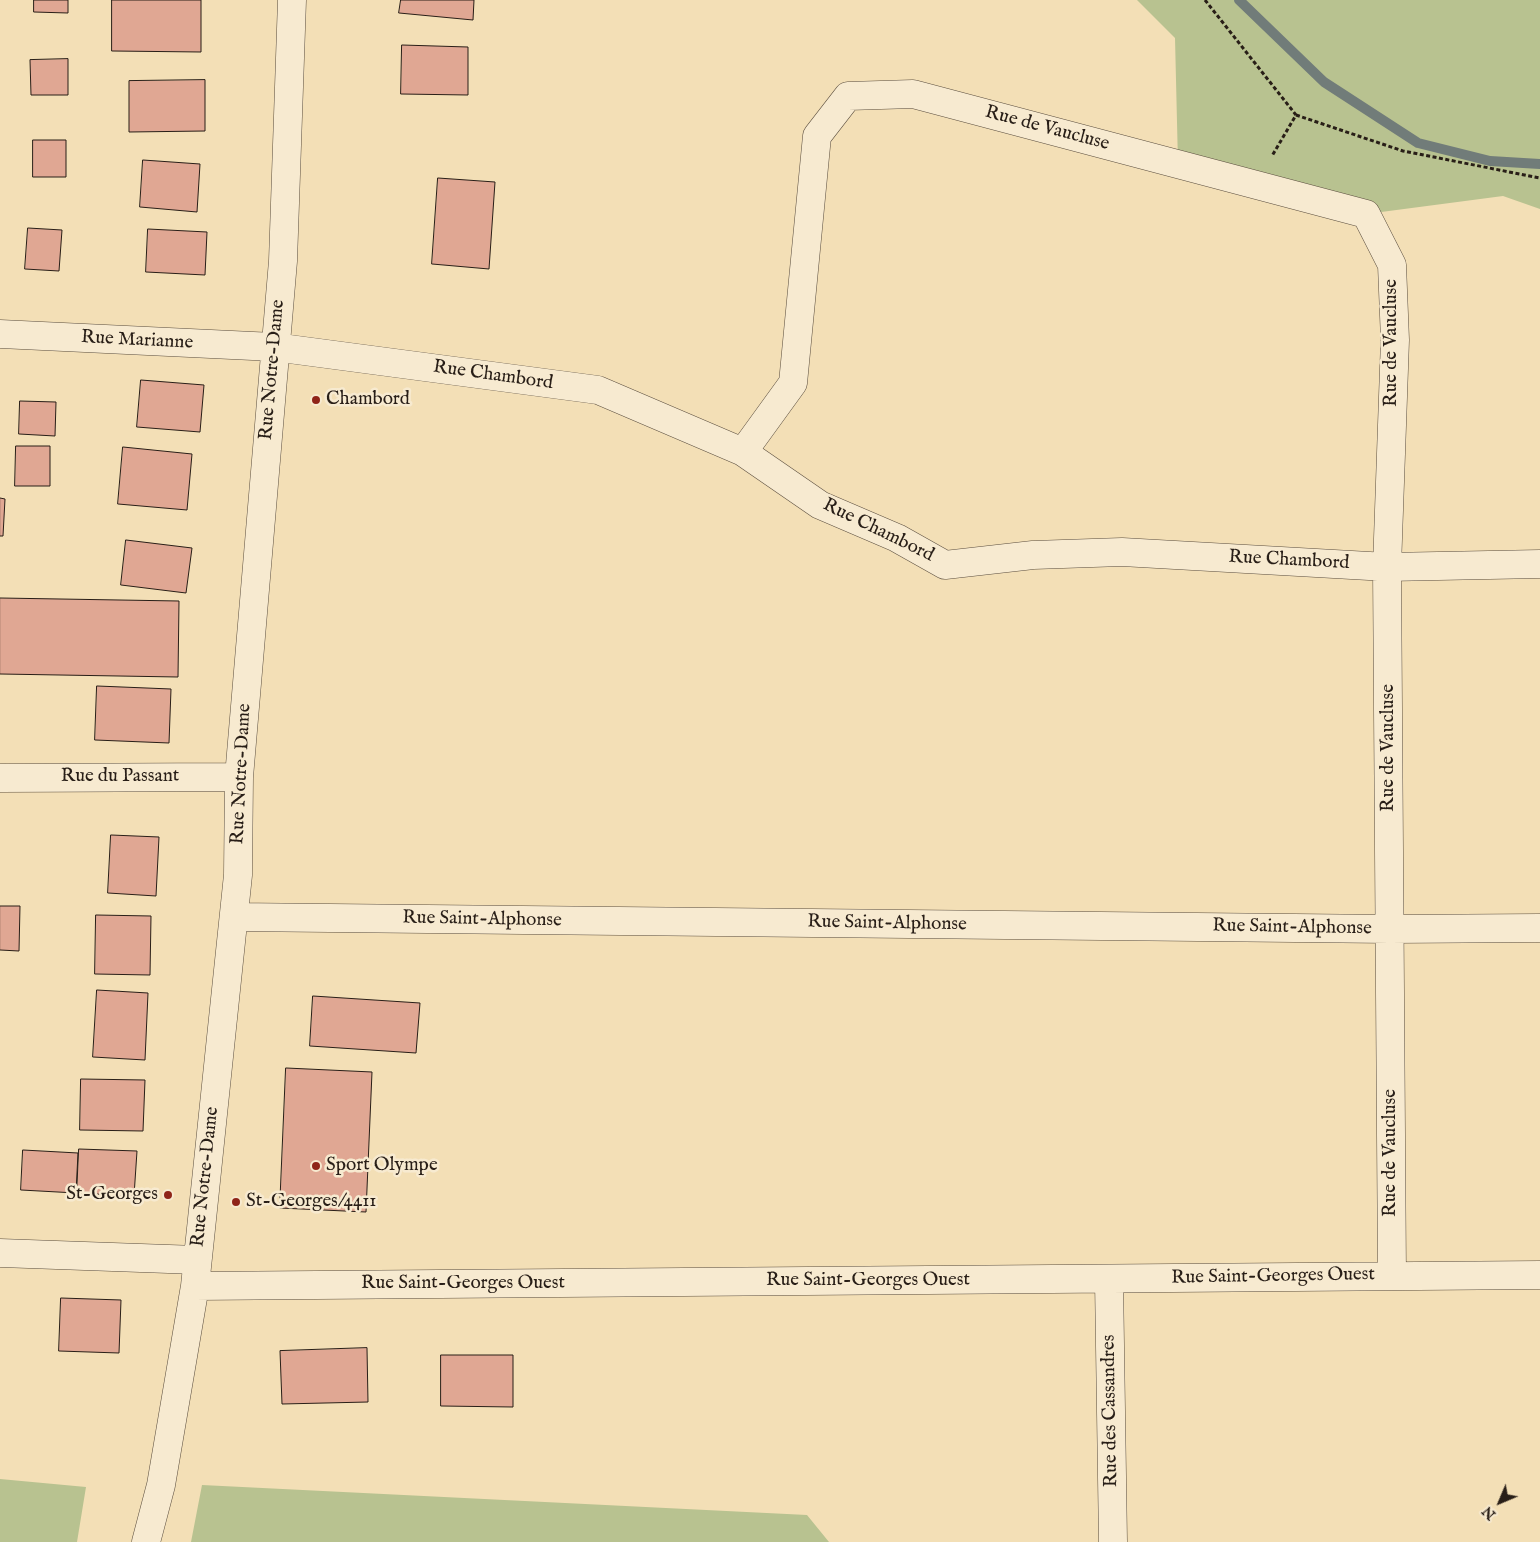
<!DOCTYPE html>
<html>
<head>
<meta charset="utf-8">
<style>
  body { margin:0 }
  #map { position:relative; width:1540px; height:1542px; overflow:hidden; background:#f3dfb6; font-family:"IM FELL English",serif }
  canvas { display:block }
  .north { position:absolute; left:1475px; top:1477px; width:50px; height:50px; -webkit-text-stroke:4px #f7ead0; paint-order:stroke; rotate:225deg; font-size:14px; font-weight:700; line-height:20px; text-align:center; color:#281e17 }
  .north::after { content:''; display:block; margin:auto; width:18px; height:22px; background:#281e17; clip-path:polygon(50% 0,100% 100%,50% 72%,0 100%) }
</style>
</head>
<body>
<div id="map">
<canvas width="1540" height="1542"></canvas>
<div class="north">N</div>
</div>
<script>
const context = document.querySelector('canvas').getContext('2d');
context.lineJoin = 'round';
function fill(path, color) {
  context.fillStyle = color;
  context.fill(path, 'evenodd');
}
function stroke(path, color, width, dash) {
  context.strokeStyle = color;
  context.lineWidth = width;
  context.lineCap = dash ? 'butt' : 'round';
  context.setLineDash(dash || []);
  context.stroke(path);
}
function write(font, color, halo, rows, align = 'center') {
  context.font = font + ' "IM FELL English",serif';
  context.lineWidth = 5;
  context.setLineDash([]);
  context.textBaseline = 'middle';
  context.strokeStyle = halo;
  context.fillStyle = color;
  for (const [text, x, y, turn = 0] of rows) {
    context.save();
    context.translate(x, y);
    context.rotate((+turn || 0) * Math.PI / 180);
    context.textAlign = isNaN(turn) ? turn : align;
    if (halo) context.strokeText(text, 0, 0);
    context.fillText(text, 0, 0);
    context.restore();
  }
}
const green = new Path2D(`
  M 1137,0 L 1540,0 L 1540,209 L 1503,196 L 1366,214 L 1178,164 L 1175,38 Z
  M 0,1479 L 86,1487 L 77,1542 L 0,1542 Z
  M 202,1485 L 807,1515 L 829,1542 L 191,1542 Z`);
const stream = new Path2D(`
  M 1239,0 L 1324,82 L 1418,143 L 1490,161 L 1540,164`);
const building = new Path2D(`
  M 34,0 L 68,0 L 68,13 L 34,12 Z
  M 112,0 L 201,0 L 201,52 L 112,51 Z
  M 401,0 L 474,0 L 473,20 L 399,13 Z
  M 402,45 L 468,47 L 468,95 L 401,94 Z
  M 68,59 L 68,95 L 31,95 L 30,60 Z
  M 205,80 L 205,131 L 129,132 L 129,81 Z
  M 33,140 L 66,140 L 66,177 L 33,177 Z
  M 143,160 L 200,164 L 197,212 L 140,207 Z
  M 438,178 L 495,182 L 489,269 L 432,264 Z
  M 28,228 L 62,230 L 59,271 L 25,269 Z
  M 148,229 L 207,232 L 205,275 L 146,272 Z
  M 141,380 L 204,385 L 200,432 L 137,427 Z
  M 20,401 L 56,402 L 55,436 L 19,434 Z
  M 16,446 L 50,446 L 50,486 L 15,486 Z
  M 123,447 L 192,454 L 187,510 L 118,504 Z
  M 0,498 L 5,499 L 3,536 L 0,536 Z
  M 126,540 L 192,548 L 186,593 L 121,585 Z
  M 0,598 L 179,601 L 178,677 L 0,674 Z
  M 97,686 L 171,689 L 169,743 L 95,740 Z
  M 111,835 L 159,837 L 156,896 L 108,893 Z
  M 0,906 L 20,906 L 19,951 L 0,950 Z
  M 96,915 L 151,916 L 150,975 L 95,974 Z
  M 97,990 L 148,993 L 145,1060 L 93,1057 Z
  M 313,996 L 420,1003 L 416,1053 L 310,1046 Z
  M 286,1068 L 372,1072 L 366,1212 L 280,1208 Z
  M 81,1079 L 145,1080 L 143,1131 L 80,1130 Z
  M 79,1149 L 137,1151 L 134,1196 L 77,1193 Z
  M 23,1150 L 78,1153 L 76,1193 L 21,1190 Z
  M 61,1298 L 121,1300 L 119,1353 L 59,1351 Z
  M 367,1348 L 368,1402 L 282,1404 L 280,1351 Z
  M 441,1355 L 513,1355 L 513,1407 L 441,1406 Z`);
const path = new Path2D(`
  M 1205,0 L 1296,115 L 1272,156
  M 1296,115 L 1403,151 L 1540,178`);
const minor = new Path2D(`
  M 0,334 L 274,347 L 598,390 L 743,452 L 820,505 L 897,538 L 945,565 L 1033,555 L 1122,552 L 1387,567 L 1540,564
  M 743,452 L 793,383 L 817,136 L 848,96 L 913,94 L 1366,214 L 1392,265 L 1395,340 L 1387,567 L 1392,1276
  M 0,778 L 239,777
  M 234,917 L 1390,929 L 1540,928
  M 0,1253 L 197,1260
  M 1109,1280 L 1113,1542
  M 195,1286 L 1540,1275
  M 146,1542 L 161,1485 L 195,1286 L 238,875 L 239,777 L 283,261 L 292,0`);
const markers = [
  [316,400,5,"#8f2418"],
  [316,1166,5,"#8f2418"],
  [168,1195,5,"#8f2418"],
  [236,1202,5,"#8f2418"]
];
const streetNames = [
  ["Rue de Vaucluse",1047,129,15],
  ["Rue Marianne",137,341,3],
  ["Rue de Vaucluse",1392,343,-90],
  ["Rue Notre-Dame",273,370,-85],
  ["Rue Chambord",493,376,8],
  ["Rue Chambord",878,531,26],
  ["Rue Chambord",1289,561,3],
  ["Rue de Vaucluse",1389,748,-90],
  ["Rue Notre-Dame",242,774,-87],
  ["Rue du Passant",120,777],
  ["Rue Saint-Alphonse",482,920,1],
  ["Rue Saint-Alphonse",887,924,1],
  ["Rue Saint-Alphonse",1292,928,1],
  ["Rue de Vaucluse",1391,1153,-90],
  ["Rue Notre-Dame",206,1177,-84],
  ["Rue Saint-Georges Ouest",1273,1277,-1],
  ["Rue Saint-Georges Ouest",868,1281],
  ["Rue Saint-Georges Ouest",463,1284],
  ["Rue des Cassandres",1111,1411,-91]
];
const poiNames = [
  ["Chambord",326,400],
  ["Sport Olympe",326,1166],
  ["St-Georges",158,1195,"right"],
  ["St-Georges/4411",246,1202]
];
fill(green, '#b8c290');
stroke(stream, '#717c79', 10);
fill(building, '#e0a793');
stroke(building, '#281e17', 1);
stroke(minor, '#5b4e3f', 29);
stroke(path, '#281e17', 3, [4, 2.5]);
stroke(minor, '#f7ead0', 28);
for (const [x, y, r, color] of markers) {
  const dot = new Path2D();
  dot.arc(x, y, r, 0, 2 * Math.PI);
  context.fillStyle = color;
  context.fill(dot);
  stroke(dot, '#f7ead0', 2);
}
write('19px', '#281e17', '#f7ead0', streetNames);
write('19px', '#281e17', '#f7ead0', poiNames, 'left');
</script>
</body>
</html>
